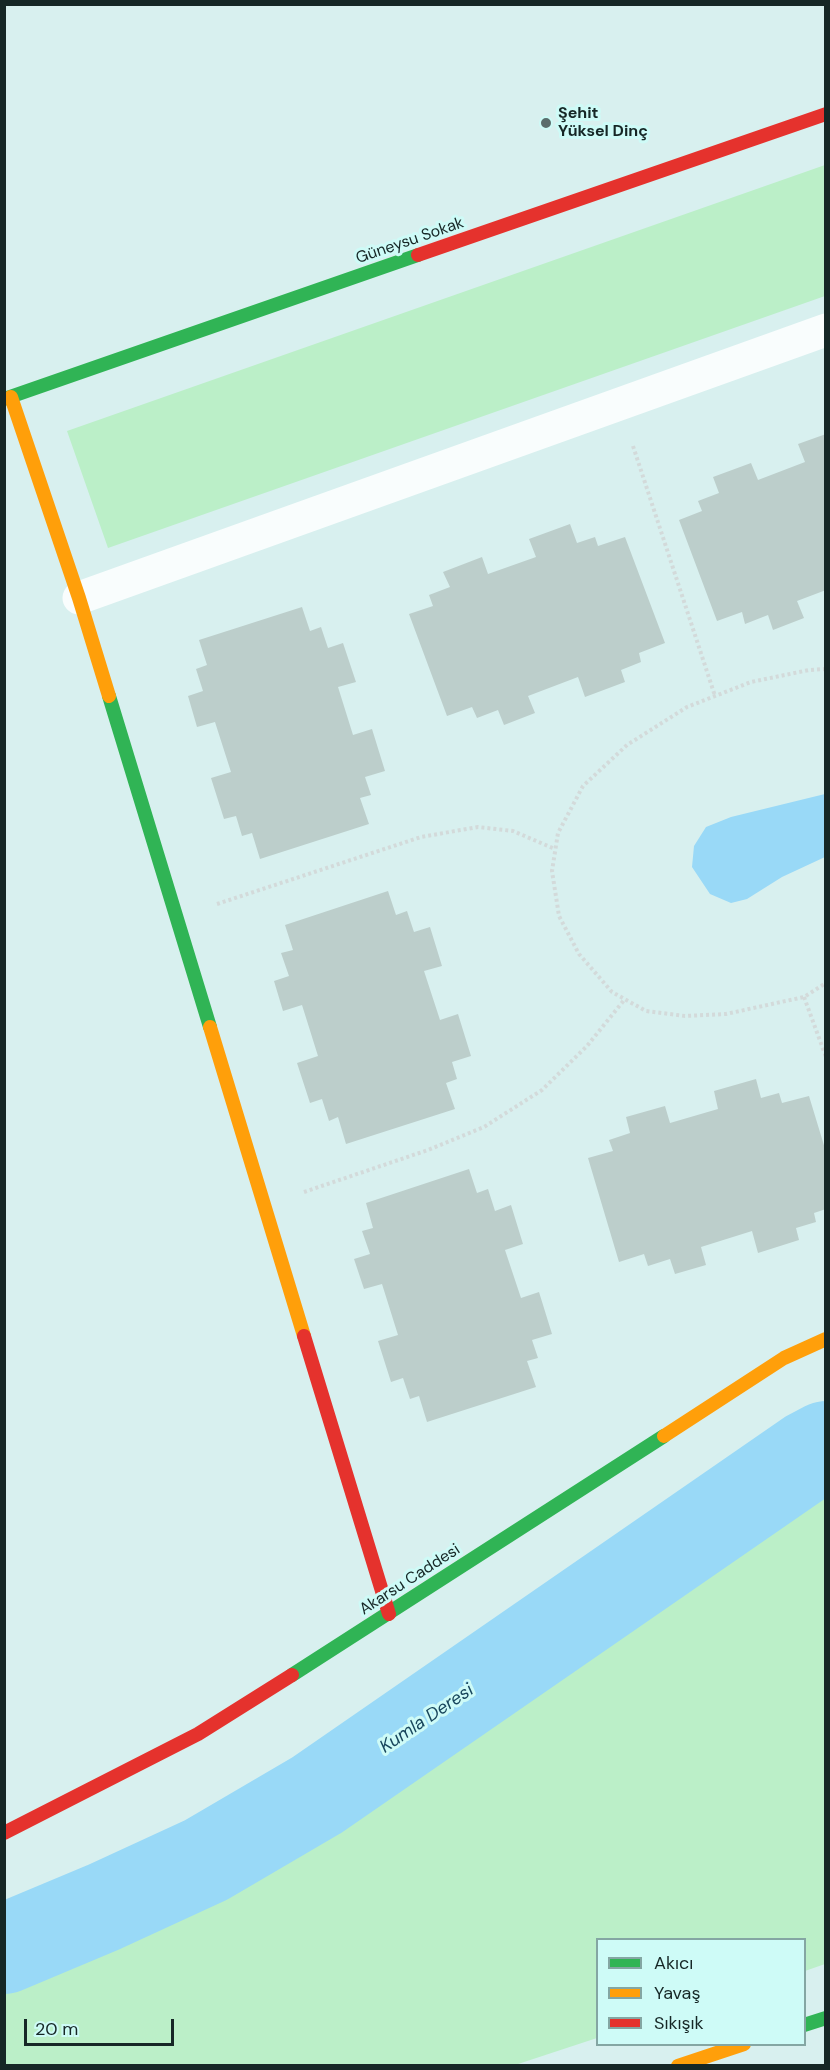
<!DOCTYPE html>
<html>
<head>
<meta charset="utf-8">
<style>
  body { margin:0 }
  #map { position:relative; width:830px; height:2070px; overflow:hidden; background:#d8f0ef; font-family:"DM Sans",sans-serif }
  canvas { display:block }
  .frame { position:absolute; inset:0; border:6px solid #162726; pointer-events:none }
  .legend { position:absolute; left:596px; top:1938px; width:210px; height:108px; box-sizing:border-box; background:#cefbf7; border:2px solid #84a6a3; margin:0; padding:8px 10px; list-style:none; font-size:18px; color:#162726 }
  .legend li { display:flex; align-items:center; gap:12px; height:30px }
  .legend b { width:30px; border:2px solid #84a6a3 }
  .scale { position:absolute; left:24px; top:2019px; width:150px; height:27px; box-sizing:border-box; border:3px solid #162726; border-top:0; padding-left:8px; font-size:18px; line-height:21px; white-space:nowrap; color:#162726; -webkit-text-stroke:4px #cefbf7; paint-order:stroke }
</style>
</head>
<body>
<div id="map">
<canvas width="830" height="2070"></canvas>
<div class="frame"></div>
<ul class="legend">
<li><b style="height:8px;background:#30b455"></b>Akıcı</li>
<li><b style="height:8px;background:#ff9f0a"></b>Yavaş</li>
<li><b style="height:8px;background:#e5322d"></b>Sıkışık</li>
</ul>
<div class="scale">20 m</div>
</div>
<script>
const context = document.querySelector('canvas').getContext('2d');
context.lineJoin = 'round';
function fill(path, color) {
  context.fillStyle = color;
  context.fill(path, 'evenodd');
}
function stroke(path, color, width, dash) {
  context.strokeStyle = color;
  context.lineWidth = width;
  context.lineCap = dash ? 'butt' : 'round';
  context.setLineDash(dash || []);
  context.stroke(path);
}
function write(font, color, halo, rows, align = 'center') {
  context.font = font + ' "DM Sans",sans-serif';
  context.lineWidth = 6;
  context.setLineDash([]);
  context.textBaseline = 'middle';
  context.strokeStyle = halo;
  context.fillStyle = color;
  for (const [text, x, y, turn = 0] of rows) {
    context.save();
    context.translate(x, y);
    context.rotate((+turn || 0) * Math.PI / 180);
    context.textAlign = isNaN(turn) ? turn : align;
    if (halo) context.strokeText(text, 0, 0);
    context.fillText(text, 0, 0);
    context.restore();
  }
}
const green = new Path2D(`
  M 825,165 L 825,296 L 108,548 L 67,431 Z
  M 825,1482 L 825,1964 L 805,1971 L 804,1940 L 598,1940 L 597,2038 L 512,2066 L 5,2065 L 5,1982 L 27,1975 L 282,1852 L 394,1774 Z`);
const water = new Path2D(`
  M 825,794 L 825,857 L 782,877 L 747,899 L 731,903 L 710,894 L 692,867 L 694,846 L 706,827 L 731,817 Z`);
const river = new Path2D(`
  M 4,1949 L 104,1907 L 206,1860 L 317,1795 L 809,1455 L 826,1446`);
const building = new Path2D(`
  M 826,434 L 826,590 L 797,601 L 804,618 L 773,630 L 768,615 L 745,624 L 742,612 L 717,621 L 679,520 L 702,511 L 698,501 L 719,493 L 713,477 L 751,463 L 758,480 L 805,462 L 798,444 Z
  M 570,524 L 577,543 L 595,537 L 598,546 L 625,537 L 665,643 L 639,653 L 641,662 L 621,670 L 625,682 L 585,697 L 578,677 L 528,696 L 535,713 L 504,725 L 498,710 L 477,718 L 472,707 L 447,716 L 409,614 L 433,606 L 429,595 L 450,587 L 443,572 L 482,557 L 488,574 L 536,557 L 529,539 Z
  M 302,607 L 310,631 L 321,627 L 328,648 L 343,643 L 356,682 L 338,687 L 353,735 L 372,729 L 385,771 L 365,777 L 371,795 L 360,798 L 369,824 L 260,859 L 252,833 L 242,836 L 236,816 L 224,819 L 211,778 L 231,772 L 215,722 L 197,727 L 188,696 L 203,691 L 196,669 L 207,665 L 199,640 Z
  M 388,891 L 396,915 L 407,911 L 414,932 L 430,927 L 442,966 L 424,971 L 440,1020 L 458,1014 L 471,1056 L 452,1062 L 457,1079 L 446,1083 L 455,1109 L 346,1144 L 338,1117 L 329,1121 L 322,1099 L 310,1103 L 297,1063 L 318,1056 L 302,1005 L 283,1011 L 274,981 L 289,976 L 281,953 L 293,950 L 285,925 Z
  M 756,1079 L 761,1098 L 779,1093 L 782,1103 L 809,1096 L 826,1152 L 826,1209 L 814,1213 L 816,1222 L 796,1228 L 799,1240 L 758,1253 L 752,1231 L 701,1247 L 706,1265 L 675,1274 L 670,1259 L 648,1266 L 644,1254 L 619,1262 L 588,1158 L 613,1151 L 609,1140 L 630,1133 L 626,1117 L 665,1106 L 670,1123 L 718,1109 L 714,1091 Z
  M 469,1169 L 477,1193 L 488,1189 L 495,1211 L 511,1205 L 523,1244 L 505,1250 L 521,1298 L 539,1292 L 552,1334 L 532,1340 L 538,1358 L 527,1361 L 536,1387 L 427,1422 L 419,1396 L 410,1399 L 403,1378 L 391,1382 L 378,1341 L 398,1335 L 382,1284 L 364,1289 L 354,1259 L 370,1254 L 362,1231 L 373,1228 L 366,1203 Z`);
const path = new Path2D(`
  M 633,446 L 715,696
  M 826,669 L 809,670 L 751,682 L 687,707 L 627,745 L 583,786 L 558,833 L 552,871 L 559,916 L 579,954 L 612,992 L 646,1011 L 685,1016 L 726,1014 L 804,997 L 826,983
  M 217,904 L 421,837 L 478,827 L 513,831 L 555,849
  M 804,997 L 826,1057
  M 304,1192 L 428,1150 L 484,1127 L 542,1090 L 587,1046 L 625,999`);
const street = new Path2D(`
  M 79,598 L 826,330`);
const fast = new Path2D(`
  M 4,399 L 418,255
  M 109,696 L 210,1027
  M 292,1675 L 664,1436
  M 804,2025 L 826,2018`);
const slow = new Path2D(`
  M 11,397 L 79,598 L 109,696
  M 210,1027 L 304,1336
  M 664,1436 L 784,1358 L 826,1339
  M 678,2066 L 744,2044`);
const jam = new Path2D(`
  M 418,255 L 826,114
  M 304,1336 L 389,1614
  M 4,1833 L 198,1734 L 292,1675`);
const markers = [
  [546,123,6,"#5a6d6c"]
];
const poiNames = [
  ["Şehit",558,114],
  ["Yüksel Dinç",558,132]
];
const streetNames = [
  ["Güneysu Sokak",410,241,-19],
  ["Akarsu Caddesi",410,1580,-33]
];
const waterNames = [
  ["Kumla Deresi",427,1719,-34]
];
fill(green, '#bbefc8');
fill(water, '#99d9f7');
stroke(river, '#99d9f7', 90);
fill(building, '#bccecb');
stroke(path, '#d3dada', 4, [3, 3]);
stroke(street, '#f9fdfd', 33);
stroke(fast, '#30b455', 14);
stroke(slow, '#ff9f0a', 14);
stroke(jam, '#e5322d', 14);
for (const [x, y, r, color] of markers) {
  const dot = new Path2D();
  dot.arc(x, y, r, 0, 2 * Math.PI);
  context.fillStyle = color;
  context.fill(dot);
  stroke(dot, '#cefbf7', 2);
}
write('bold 16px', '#162726', '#cefbf7', poiNames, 'left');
write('16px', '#162726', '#cefbf7', streetNames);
write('italic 18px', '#18465c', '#cefbf7', waterNames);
</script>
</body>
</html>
